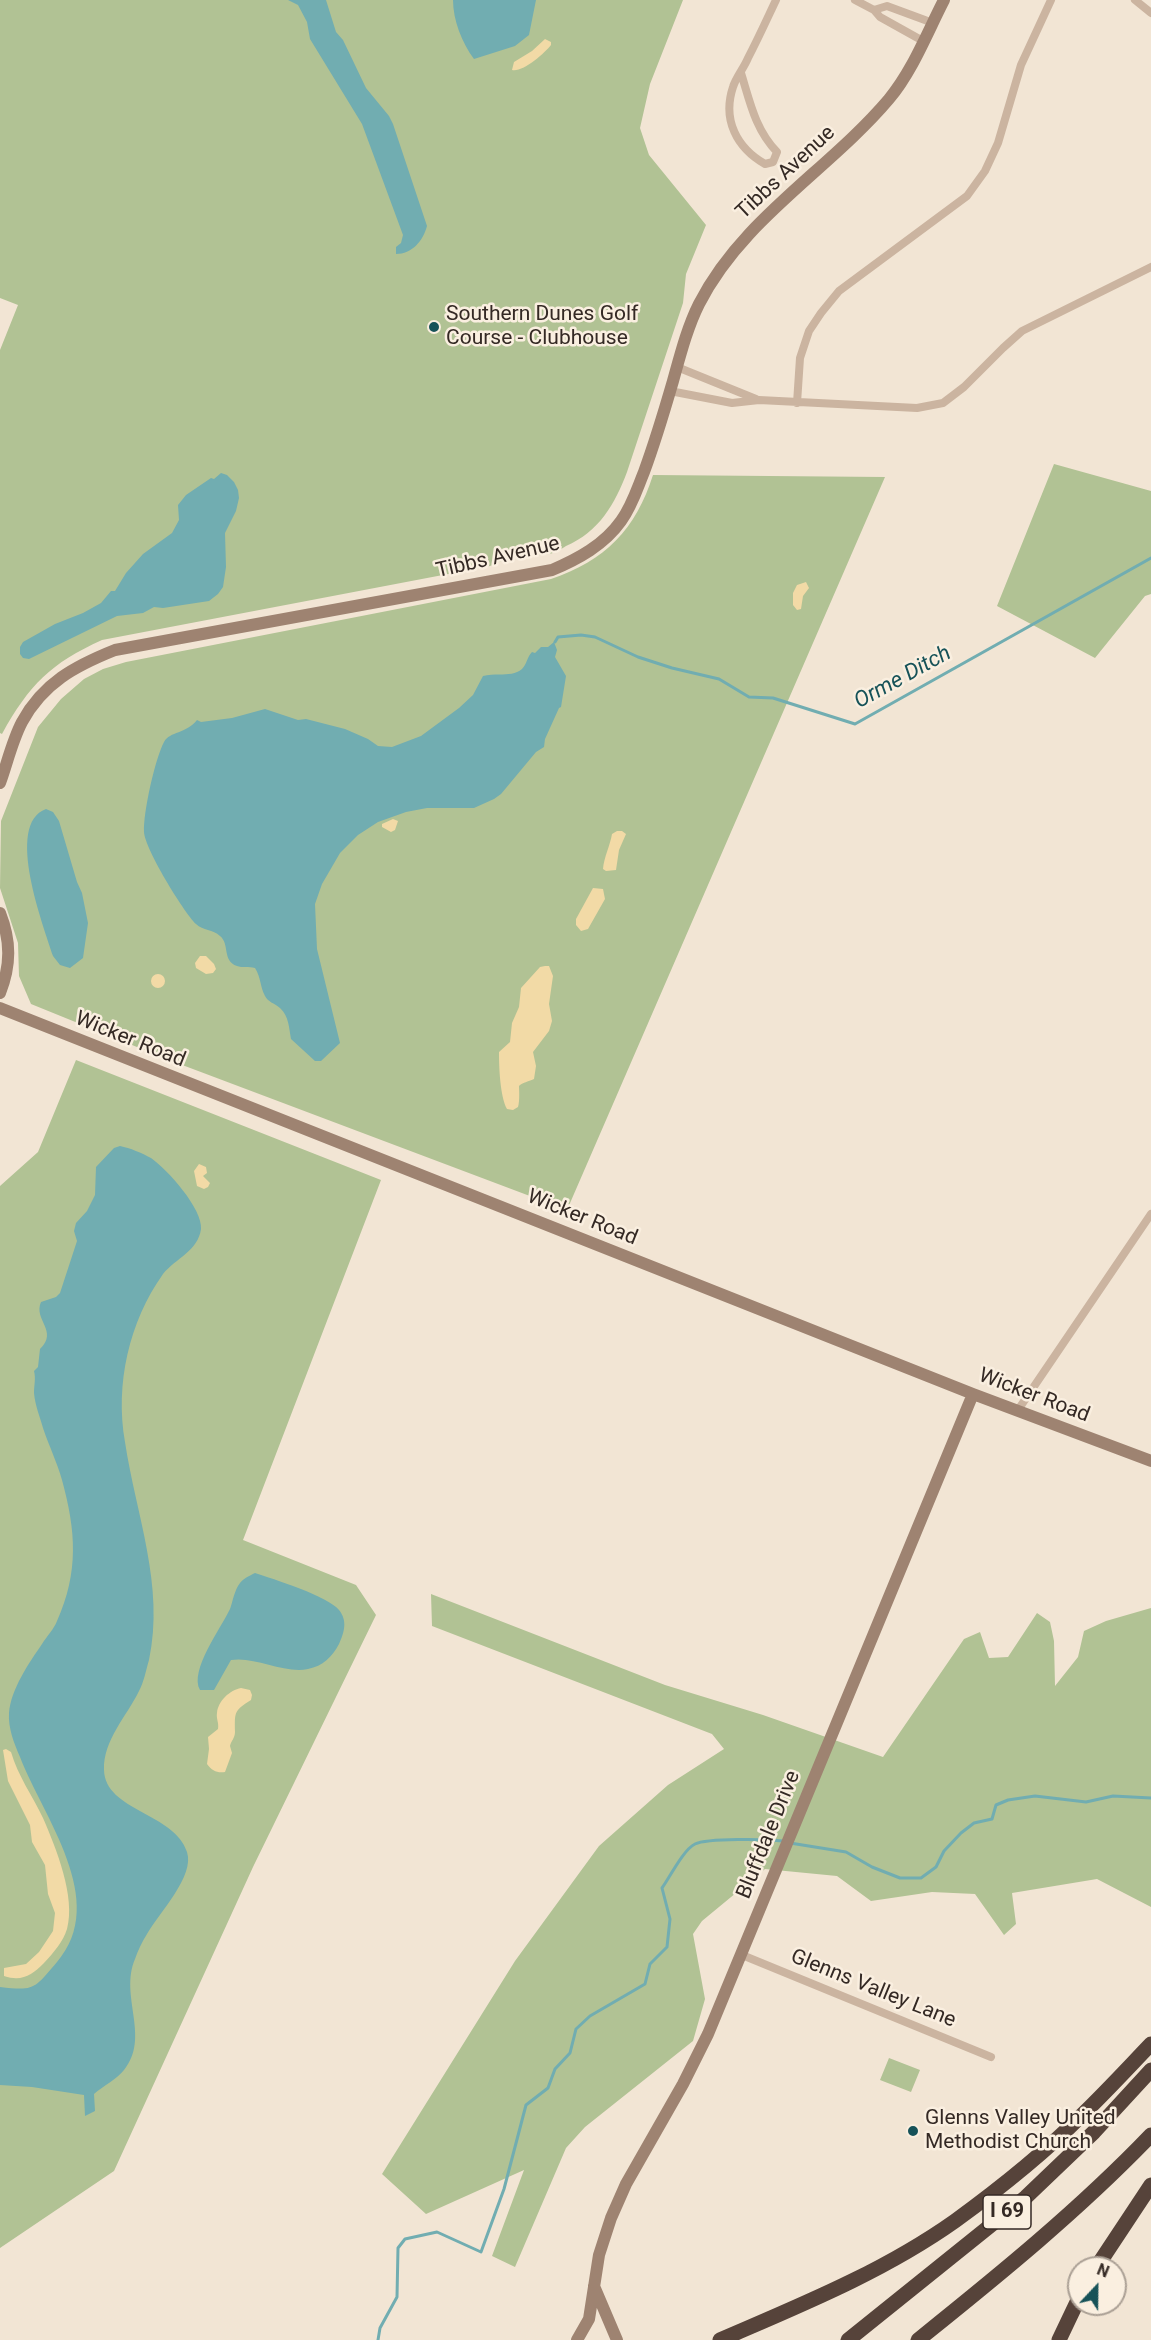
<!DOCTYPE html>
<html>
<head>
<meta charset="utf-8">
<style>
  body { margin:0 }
  #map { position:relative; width:1151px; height:2340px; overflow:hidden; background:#f2e5d4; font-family:Roboto,sans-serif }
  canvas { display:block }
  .north { position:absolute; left:1067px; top:2256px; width:60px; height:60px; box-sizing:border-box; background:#faefe0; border:2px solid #aba095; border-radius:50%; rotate:22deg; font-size:16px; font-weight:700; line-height:24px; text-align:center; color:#342924 }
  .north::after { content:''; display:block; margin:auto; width:21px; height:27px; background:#165258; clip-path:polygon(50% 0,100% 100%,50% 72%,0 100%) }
</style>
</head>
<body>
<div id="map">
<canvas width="1151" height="2340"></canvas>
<div class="north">N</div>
</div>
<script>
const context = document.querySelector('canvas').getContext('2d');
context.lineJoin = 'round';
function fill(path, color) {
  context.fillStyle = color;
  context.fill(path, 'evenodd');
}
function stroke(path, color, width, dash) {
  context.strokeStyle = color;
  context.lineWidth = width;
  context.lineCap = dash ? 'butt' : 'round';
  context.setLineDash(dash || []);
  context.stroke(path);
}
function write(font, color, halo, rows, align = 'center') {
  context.font = font + ' Roboto,sans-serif';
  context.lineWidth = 5;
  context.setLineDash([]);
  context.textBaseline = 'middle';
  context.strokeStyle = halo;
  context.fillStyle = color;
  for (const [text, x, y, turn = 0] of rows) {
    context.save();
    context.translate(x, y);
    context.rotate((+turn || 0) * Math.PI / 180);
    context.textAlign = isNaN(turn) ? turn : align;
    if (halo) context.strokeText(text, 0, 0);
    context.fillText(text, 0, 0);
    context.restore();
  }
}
const green = new Path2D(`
  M 0,0 L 683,0 L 650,84 L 640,128 L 649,155 L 706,225 L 686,274 L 683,303 L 627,472 C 615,504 599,532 566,546 C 561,549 555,553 549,554 C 528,557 509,556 490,566 L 102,640 C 51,663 29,685 2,734 L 0,733 L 0,350 L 18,305 L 0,298 Z
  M 1054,464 L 1151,491 L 1151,594 L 1145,596 L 1095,658 L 997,606 Z
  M 653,475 L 885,477 L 567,1210 L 169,1060 L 31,1004 L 19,976 L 18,943 L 0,888 L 1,821 L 38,727 L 61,699 L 84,679 L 103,669 L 126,662 L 551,579 C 605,561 636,529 653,475 Z
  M 76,1060 L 381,1180 L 243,1540 L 356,1585 L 376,1615 L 253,1867 L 114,2171 L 0,2248 L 0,1186 L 38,1152 Z
  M 431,1594 L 665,1685 L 763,1715 L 883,1757 L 964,1639 L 980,1632 L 989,1658 L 1008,1657 L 1037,1613 L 1050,1622 L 1054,1641 L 1055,1686 L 1078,1657 L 1084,1631 L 1106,1621 L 1151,1608 L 1151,1907 L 1097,1879 L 1012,1893 L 1016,1924 L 1004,1935 L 975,1894 L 932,1892 L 871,1901 L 837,1876 L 765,1869 L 702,1921 L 693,1934 L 705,1999 L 693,2041 L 585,2127 L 566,2148 L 515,2267 L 492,2256 L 524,2170 L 426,2214 L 382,2174 L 515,1961 L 599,1846 L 668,1785 L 724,1749 L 712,1734 L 432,1626 Z
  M 889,2058 L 920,2070 L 911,2092 L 880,2080 Z`);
const sand = new Path2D(`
  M 545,39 L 551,42 L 551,45 C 545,53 522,73 512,70 L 514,62 L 532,51 Z
  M 806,582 L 809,588 L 803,596 L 801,609 L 797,610 L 793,605 L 793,593 L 797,585 Z
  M 393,819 L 398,821 L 395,830 L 391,832 L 382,827 L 382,824 Z
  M 617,831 L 622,831 L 626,834 L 619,850 L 616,870 L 606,871 L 603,869 C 604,857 610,846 612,834 Z
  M 593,888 L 603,889 L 605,899 L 588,929 L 581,931 L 576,925 L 576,919 Z
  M 200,956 L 206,956 L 214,964 L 216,969 L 213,973 L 206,974 L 196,968 L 195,963 Z
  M 545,966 L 549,966 L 553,976 L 549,1004 L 552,1021 L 549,1031 L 533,1052 L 536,1066 L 534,1079 C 530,1081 521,1083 519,1086 C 519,1088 520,1101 518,1107 L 513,1110 L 507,1109 C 500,1096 499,1067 499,1052 L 510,1042 L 512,1023 L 519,1007 L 521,988 L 540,967 Z
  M151 981a7 7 0 1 1 14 0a7 7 0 1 1-14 0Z
  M 199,1164 L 206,1167 L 207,1173 L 203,1176 L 210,1183 L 208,1187 L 204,1189 L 197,1186 L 194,1171 Z
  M 241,1688 L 250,1690 L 252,1695 L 251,1700 C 233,1711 235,1713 235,1732 C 235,1738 231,1741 230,1746 L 232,1753 L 225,1772 C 217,1773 212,1771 207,1764 L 209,1749 L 208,1737 L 218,1729 C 219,1722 216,1719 217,1713 C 218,1701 230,1690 241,1688 Z
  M 6,1749 L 11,1752 C 18,1776 32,1795 43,1818 C 56,1848 76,1897 67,1929 C 63,1942 54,1952 44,1963 C 32,1975 22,1982 4,1976 L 4,1968 L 26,1964 L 39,1952 L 53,1931 L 55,1913 L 48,1894 L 45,1865 L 32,1842 L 30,1825 L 8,1781 L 3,1750 Z`);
const water = new Path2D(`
  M 288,0 L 326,0 L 336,32 L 343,40 L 366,88 L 389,116 L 393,124 L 427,226 C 423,241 412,254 396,254 L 396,247 L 401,243 L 403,235 L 362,124 L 310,39 L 307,22 L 298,5 Z
  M 453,0 L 536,0 L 529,35 L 515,46 L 474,59 C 462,43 453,20 453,0 Z
  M 221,473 L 227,475 L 234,482 L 238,490 L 239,498 L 236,511 L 225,533 L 226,567 L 223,587 L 218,594 L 209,601 L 163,608 L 154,607 L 143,613 L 117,616 L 29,659 L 23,658 L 20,654 L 20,647 L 23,642 L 55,624 L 83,613 L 101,603 L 111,591 L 115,591 L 126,573 L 143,554 L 172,533 L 179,520 L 178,505 L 186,495 L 211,478 L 214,479 Z
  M 554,642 L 557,650 L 555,657 L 566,676 L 561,707 L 559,708 L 545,739 L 544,747 L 536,752 L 501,794 L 494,799 L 474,808 L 427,808 L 406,812 L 378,822 L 358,835 L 340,853 L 322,884 L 315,904 L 317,949 L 340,1043 L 321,1061 L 315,1061 L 291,1039 C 289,1028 289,1016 280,1008 C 274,1003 268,1002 265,996 C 260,987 261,977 255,968 C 249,966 242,968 237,966 C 222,961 230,944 220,936 C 213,929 203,931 196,924 C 183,911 145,849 144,832 C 143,813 155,759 164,742 C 170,731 186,734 197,720 L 201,722 L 232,718 L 265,709 L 298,720 L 306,719 L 345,729 L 368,739 L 378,746 L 392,747 L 421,736 L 459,708 L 473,695 L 483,676 C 496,672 512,678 522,669 C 527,664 527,657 532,652 L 535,653 L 541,647 L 548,647 Z
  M 46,809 L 53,812 L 59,821 L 77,882 L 82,893 L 88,923 L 83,958 L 70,968 L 60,965 L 53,956 C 44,927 4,824 46,809 Z
  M 120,1146 C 130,1148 142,1153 151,1158 C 167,1169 203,1209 201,1229 C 198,1251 176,1258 163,1274 C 129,1322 115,1384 125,1442 C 136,1515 165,1586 149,1660 C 146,1670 144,1682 139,1691 C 127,1716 103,1740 104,1770 C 105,1811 175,1813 187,1852 C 195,1876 159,1913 147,1934 C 142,1942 138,1950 135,1959 C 119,1996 151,2037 124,2070 C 117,2079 103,2086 94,2094 L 95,2111 L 85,2116 L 84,2095 L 32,2087 L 0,2085 L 0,1987 C 35,1991 34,1989 57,1962 C 110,1901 43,1817 20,1757 C 14,1743 8,1728 9,1713 C 11,1689 29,1663 42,1644 C 47,1636 54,1629 57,1621 C 79,1572 76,1531 62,1480 C 57,1462 49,1446 43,1428 C 40,1417 35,1405 34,1393 C 34,1386 36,1378 34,1371 L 38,1367 L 40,1349 C 59,1331 33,1320 41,1302 L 56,1297 L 60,1293 L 77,1241 L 74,1231 L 76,1223 L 87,1211 L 95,1195 L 96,1167 L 114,1148 Z
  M 255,1573 C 273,1579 328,1596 339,1610 C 348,1621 344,1633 339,1644 C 332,1657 323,1666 308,1669 C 284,1674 255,1656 231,1660 L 214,1690 L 200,1690 C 189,1671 221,1628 230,1609 C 233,1601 234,1591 240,1583 C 244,1578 249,1576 255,1573 Z`);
const stream = new Path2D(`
  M 555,642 L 558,637 L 581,635 L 595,637 L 638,657 L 672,668 L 719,679 L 749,697 L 773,698 L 855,724 L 1151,558
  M 790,1843 L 846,1852 L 872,1867 L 900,1878 L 921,1878 L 936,1867 L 944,1851 L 961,1833 L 974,1823 L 992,1819 L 996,1805 L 1008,1800 L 1035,1796 L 1086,1802 L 1113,1796 L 1151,1798
  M 378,2340 L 380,2328 L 397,2297 L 398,2248 L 405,2239 L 437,2232 L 481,2252 L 504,2189 L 526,2105 L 548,2088 L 555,2069 L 570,2053 L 576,2029 L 590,2016 L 645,1984 L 650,1964 L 667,1947 L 670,1919 L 662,1888 C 670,1877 683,1850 695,1844 C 707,1838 768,1839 783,1841`);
const street = new Path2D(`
  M 855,0 L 874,10 L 880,17 L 923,41
  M 1135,0 L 1151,13
  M 874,10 L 887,6 L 933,23
  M 741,73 C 750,102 755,129 777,152 L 773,162 L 765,164 C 737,148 722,120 733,87 C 736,77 744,68 748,58 C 758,39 767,19 776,0
  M 677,367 L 756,399
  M 670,391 L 732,403 L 759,400 L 917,408 L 943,403 L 964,387 L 1003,348 L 1022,331 L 1151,267
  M 797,403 L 800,358 L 809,331 L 821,313 L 839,291 L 967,196 L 985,171 L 998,143 L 1021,65 L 1051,0
  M 1018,1410 L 1151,1214
  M 742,1955 L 991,2057`);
const secondary = new Path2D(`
  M 0,783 C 7,764 12,741 22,722 C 43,683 75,666 115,650 L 552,570 C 578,559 604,545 621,521 C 632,506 637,489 644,472 C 655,442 664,412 673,381 C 680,356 687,328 699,304 C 742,219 829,170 889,99 C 913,70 927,33 944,0
  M 0,913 C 11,941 11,965 0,993
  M 0,1008 L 973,1394 L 1151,1461
  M 594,2286 L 617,2340
  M 577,2340 L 589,2319 L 599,2255 L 611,2218 L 626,2184 L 683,2084 L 708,2034 L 973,1394`);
const highway = new Path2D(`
  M 1096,2268 L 1151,2185
  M 720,2340 C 801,2305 883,2272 955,2221 C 999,2189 1043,2154 1081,2116 C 1105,2093 1128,2068 1151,2044
  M 848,2340 L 1026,2197 L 1094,2132 L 1151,2070
  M 918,2340 C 999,2275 1079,2210 1151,2135
  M 1059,2340 L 1079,2298`);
const markers = [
  [434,327,6,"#165258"],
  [913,2131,6,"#165258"]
];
const shields = [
  [1007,2212,48]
];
const shieldNames = [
  ["I 69",1007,2212]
];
const streetNames = [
  ["Tibbs Avenue",786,173,-43],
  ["Tibbs Avenue",498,558,-13],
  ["Wicker Road",130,1040,22],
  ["Wicker Road",582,1218,22],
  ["Wicker Road",1034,1396,21],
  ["Bluffdale Drive",769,1835,-68],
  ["Glenns Valley Lane",873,1989,22]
];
const poiNames = [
  ["Southern Dunes Golf",446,315],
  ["Course - Clubhouse",446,339],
  ["Glenns Valley United",925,2119],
  ["Methodist Church",925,2143]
];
const waterNames = [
  ["Orme Ditch",903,678,-29]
];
fill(green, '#b1c294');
fill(sand, '#f2daa6');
fill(water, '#71adb1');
stroke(stream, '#71adb1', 3);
stroke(street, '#cbb4a0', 8);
stroke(secondary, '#9e8371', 12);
stroke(highway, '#56433a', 15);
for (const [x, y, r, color] of markers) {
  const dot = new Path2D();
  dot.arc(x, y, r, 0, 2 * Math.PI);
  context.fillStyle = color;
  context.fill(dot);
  stroke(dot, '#faefe0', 2);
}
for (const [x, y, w] of shields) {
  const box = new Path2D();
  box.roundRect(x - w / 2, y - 17, w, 34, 4.5);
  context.fillStyle = '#faefe0';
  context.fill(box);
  stroke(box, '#342924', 1.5);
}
write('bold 20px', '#342924', null, shieldNames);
write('21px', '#342924', '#faefe0', streetNames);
write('21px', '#342924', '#faefe0', poiNames, 'left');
write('italic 22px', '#165258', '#faefe0', waterNames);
</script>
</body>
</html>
